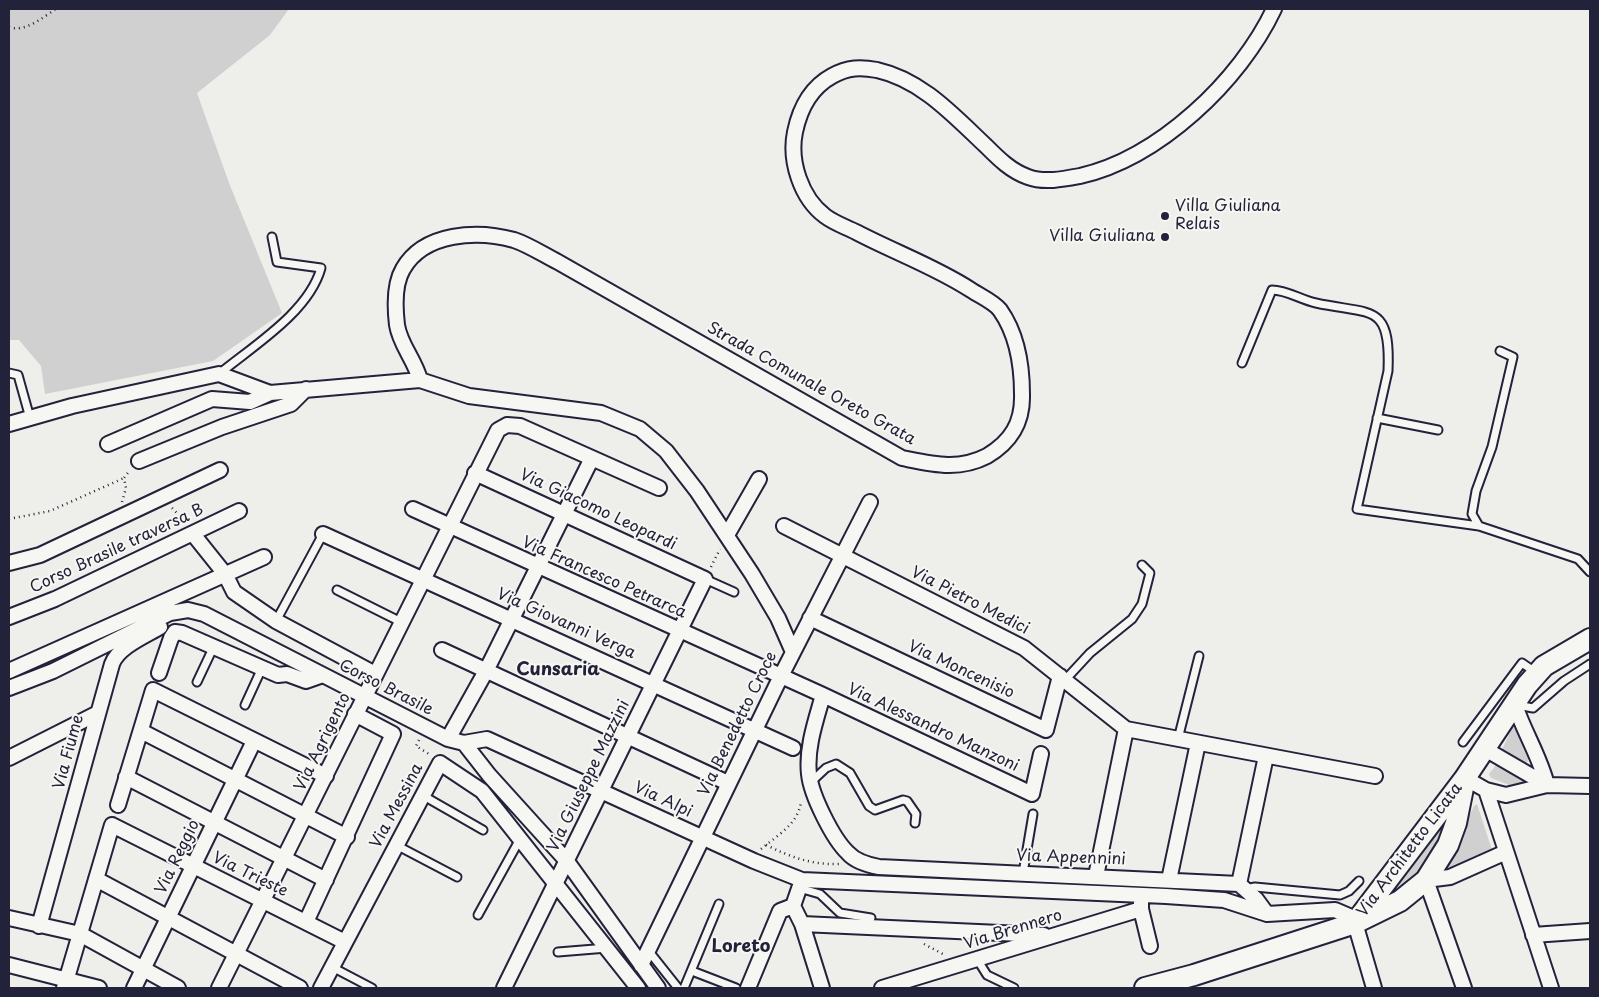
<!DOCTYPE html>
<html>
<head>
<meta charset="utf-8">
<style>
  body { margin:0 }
  #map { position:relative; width:1599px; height:997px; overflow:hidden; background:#eeeeeb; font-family:"Playpen Sans",sans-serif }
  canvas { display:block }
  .frame { position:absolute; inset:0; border:10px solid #22223b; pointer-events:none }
</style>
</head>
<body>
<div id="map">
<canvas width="1599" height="997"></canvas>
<div class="frame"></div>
</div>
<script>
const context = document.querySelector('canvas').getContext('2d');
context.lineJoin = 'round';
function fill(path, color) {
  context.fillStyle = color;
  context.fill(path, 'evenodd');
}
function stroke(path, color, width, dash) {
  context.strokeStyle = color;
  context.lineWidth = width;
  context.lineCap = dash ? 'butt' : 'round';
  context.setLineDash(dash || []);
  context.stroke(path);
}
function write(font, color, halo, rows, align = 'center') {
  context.font = font + ' "Playpen Sans",sans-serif';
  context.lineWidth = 4;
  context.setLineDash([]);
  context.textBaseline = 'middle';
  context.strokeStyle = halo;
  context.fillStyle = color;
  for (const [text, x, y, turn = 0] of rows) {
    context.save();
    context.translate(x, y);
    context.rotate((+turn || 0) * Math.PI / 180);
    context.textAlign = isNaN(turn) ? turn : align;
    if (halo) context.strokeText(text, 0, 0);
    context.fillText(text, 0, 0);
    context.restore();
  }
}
const green = new Path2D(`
  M 9,9 L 289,9 L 270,35 L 197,93 L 229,183 L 282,313 L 213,361 L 45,394 L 41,366 L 19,340 L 9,340 Z
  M 1516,727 L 1529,758 L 1526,765 L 1501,752 L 1512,728 Z
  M 1496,765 L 1522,777 L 1524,781 L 1521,786 L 1517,788 L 1491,778 L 1489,774 Z
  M 1477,804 L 1492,850 L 1488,854 L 1449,868 L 1447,863 L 1474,806 Z
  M 1440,827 L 1445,831 L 1426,865 L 1399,895 L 1394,891 L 1394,887 Z`);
const path = new Path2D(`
  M 9,27 C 25,33 43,17 56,9
  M 122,502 L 126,488 L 124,478 L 130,470
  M 172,508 L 186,522
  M 9,519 L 50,511 L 124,478
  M 711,567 L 720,549
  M 419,740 L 416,746 L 429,754
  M 766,845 C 791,857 811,865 839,864
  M 761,849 C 778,835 798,824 801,802
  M 924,944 L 943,954`);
const lane = new Path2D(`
  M 1242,363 L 1272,290 C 1287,290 1301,300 1316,303 C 1371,315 1391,302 1388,371 L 1357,509 L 1479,526 L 1578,559 L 1590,572
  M 9,373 L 18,375 L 30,418
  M 219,374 C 253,346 309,312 321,268 L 277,262 L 272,237
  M 1377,418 L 1438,430
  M 1479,526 L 1472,514 L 1476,491 L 1492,447 L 1513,357 L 1500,351
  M 705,579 L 734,592
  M 337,590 L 401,622
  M 276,621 L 323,534
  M 1065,680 L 1090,653 L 1132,619 L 1142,604 L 1150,573 L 1142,565
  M 197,682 L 214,646
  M 245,705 L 262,668
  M 1517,705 L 1533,708 L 1564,681 L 1590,664
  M 1178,739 L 1199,656
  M 1463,742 L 1522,663 L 1535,672
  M 811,782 L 826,768 L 836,764 L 850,773 L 869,806 L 875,810 L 903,800 L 907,801 L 916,814 L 915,823
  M 422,795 L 483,830
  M 396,845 L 457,877
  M 1023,873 L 1033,814
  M 799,888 L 820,894 L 840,913 L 871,918
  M 1245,889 L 1255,887 L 1340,895 L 1349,891 L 1359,881
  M 478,915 L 520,839
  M 647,949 L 678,988
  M 558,952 L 607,948
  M 977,959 L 987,975 L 1014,988
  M 332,967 L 372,988
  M 692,971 L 736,988
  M 684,988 L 719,904`);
const street = new Path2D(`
  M 420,380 C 415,360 400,345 397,325 C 395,308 394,284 403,269 C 424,232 478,230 514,240 C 529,245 544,255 558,262 L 902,458 C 932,464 958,471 987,456 C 1011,442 1023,423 1022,394 C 1022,365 1017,334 1000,310 C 994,302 980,296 971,290 C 936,267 894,252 856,232 C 846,227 834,223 825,216 C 801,198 789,161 795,132 C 800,108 810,88 832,76 C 848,67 861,67 877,70 C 922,80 954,116 986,146 C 999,159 1011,171 1028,177 C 1044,183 1064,179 1080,176 C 1159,158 1240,81 1274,9
  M 9,424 L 72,406 L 219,374 L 270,393 L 420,380 L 469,396 L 601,413 L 640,429 L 666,451 L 697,491 L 752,574 L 778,618 L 793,652
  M 108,444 L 212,399 L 250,402 L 270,393
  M 139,461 L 222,427 L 291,404 L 306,389
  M 475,473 L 705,579 L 504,988
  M 413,509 L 823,695 L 1032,794 L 1041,754
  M 784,526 L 1024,648 L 1126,729 L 1375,776
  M 193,534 L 225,574 L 234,592 L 276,621 L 375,674
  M 323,534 L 793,748
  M 727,535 L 759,479
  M 9,563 L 40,555 L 220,470
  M 9,617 L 55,599 L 239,511
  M 810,618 L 1046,730 L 1060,676
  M 442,650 L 728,783
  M 9,671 L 264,557
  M 159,673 L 171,638 L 175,632 L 182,633 L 278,675 L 287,674 L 306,681 L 323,675
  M 9,688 L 53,671 L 170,613 L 188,610 L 204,614 L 448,739 L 464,743 L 489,775 L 566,860 L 658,988
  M 823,695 C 816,720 806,748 809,774 C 811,795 833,839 848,853 C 856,862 868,865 879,867 L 1239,884 L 1256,899 L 1267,914
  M 1515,705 C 1524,732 1540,757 1547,785
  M 141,731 L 347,837
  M 448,739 L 486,671 L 592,458
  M 464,743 L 487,739 L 754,861 L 802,880 L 1166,896 L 1224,900 L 1267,914 L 1335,910 L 1349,916 L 1355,923 L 1374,988
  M 1485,749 L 1547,785
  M 9,758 L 98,713
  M 126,777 L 326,880
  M 1465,778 L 1486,790 L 1506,795 L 1547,785 L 1590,786
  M 1486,790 L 1551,988
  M 118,805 L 153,690 L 326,776
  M 1096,876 L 1126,729
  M 96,879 L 300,988
  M 802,880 L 793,906 L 802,924 L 822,988
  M 1169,880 L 1198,743
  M 1239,884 L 1266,756
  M 1141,909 L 1150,946
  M 9,918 L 80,934 L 178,988
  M 306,922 L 393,734 L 355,714
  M 802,924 L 1044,935
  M 39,926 L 112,664 C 118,647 145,636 160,627
  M 1533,935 L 1590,931
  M 9,965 L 99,988
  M 641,965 L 781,676 L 870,502
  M 64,988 L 112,825 L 345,942
  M 134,988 L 254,741
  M 219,988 L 498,430 L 507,425 L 520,426 L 659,488
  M 321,988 L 440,763 L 482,791 L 638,988
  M 748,988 L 780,911 L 793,906
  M 882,988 L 1141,909 L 1141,896
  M 1464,988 L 1426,880 L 1450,877 L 1506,852`);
const secondary = new Path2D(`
  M 1358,919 L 1465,778 L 1527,685 L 1544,666 L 1590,639
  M 1145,988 L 1194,975 L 1355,923 L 1400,901 L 1426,880 L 1448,845 L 1456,823 L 1465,778`);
const markers = [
  [1165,216,5,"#22223b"],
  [1165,237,5,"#22223b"]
];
const poiNames = [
  ["Villa Giuliana",1175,207],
  ["Relais",1175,225],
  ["Villa Giuliana",1155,237,"right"]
];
const streetNames = [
  ["Strada Comunale Oreto Grata",811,384,29],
  ["Via Giacomo Leopardi",598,510,25],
  ["Corso Brasile traversa B",117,549,-25],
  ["Via Francesco Petrarca",604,578,24],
  ["Via Pietro Medici",970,601,27],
  ["Via Giovanni Verga",566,624,24],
  ["Via Moncenisio",961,670,25],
  ["Corso Brasile",386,688,27],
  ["Via Benedetto Croce",738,724,-64],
  ["Via Alessandro Manzoni",933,728,25],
  ["Via Agrigento",323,742,-64],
  ["Via Fiume",69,752,-75],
  ["Via Giuseppe Mazzini",589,776,-64],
  ["Via Alpi",663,800,25],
  ["Via Messina",397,806,-62],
  ["Via Architetto Licata",1410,850,-53],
  ["Via Reggio",178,857,-64],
  ["Via Appennini",1071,858,2],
  ["Via Trieste",250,875,26],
  ["Via Brennero",1013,930,-17]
];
const neighbourhoodNames = [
  ["Cunsaria",558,670],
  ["Loreto",741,947]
];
fill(green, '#d0d0d1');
stroke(lane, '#22223b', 11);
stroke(street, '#22223b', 18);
stroke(secondary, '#22223b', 24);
stroke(path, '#22223b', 2.5, [1, 4]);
stroke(lane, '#f6f6f2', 7);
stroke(street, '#f6f6f2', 14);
stroke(secondary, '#f6f6f2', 20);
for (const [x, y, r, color] of markers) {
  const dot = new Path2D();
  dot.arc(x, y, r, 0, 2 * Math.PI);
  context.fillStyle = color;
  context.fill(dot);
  stroke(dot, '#f6f6f2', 2);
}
write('16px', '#22223b', '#f6f6f2', poiNames, 'left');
write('16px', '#22223b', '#f6f6f2', streetNames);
write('bold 18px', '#22223b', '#f6f6f2', neighbourhoodNames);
</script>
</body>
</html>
